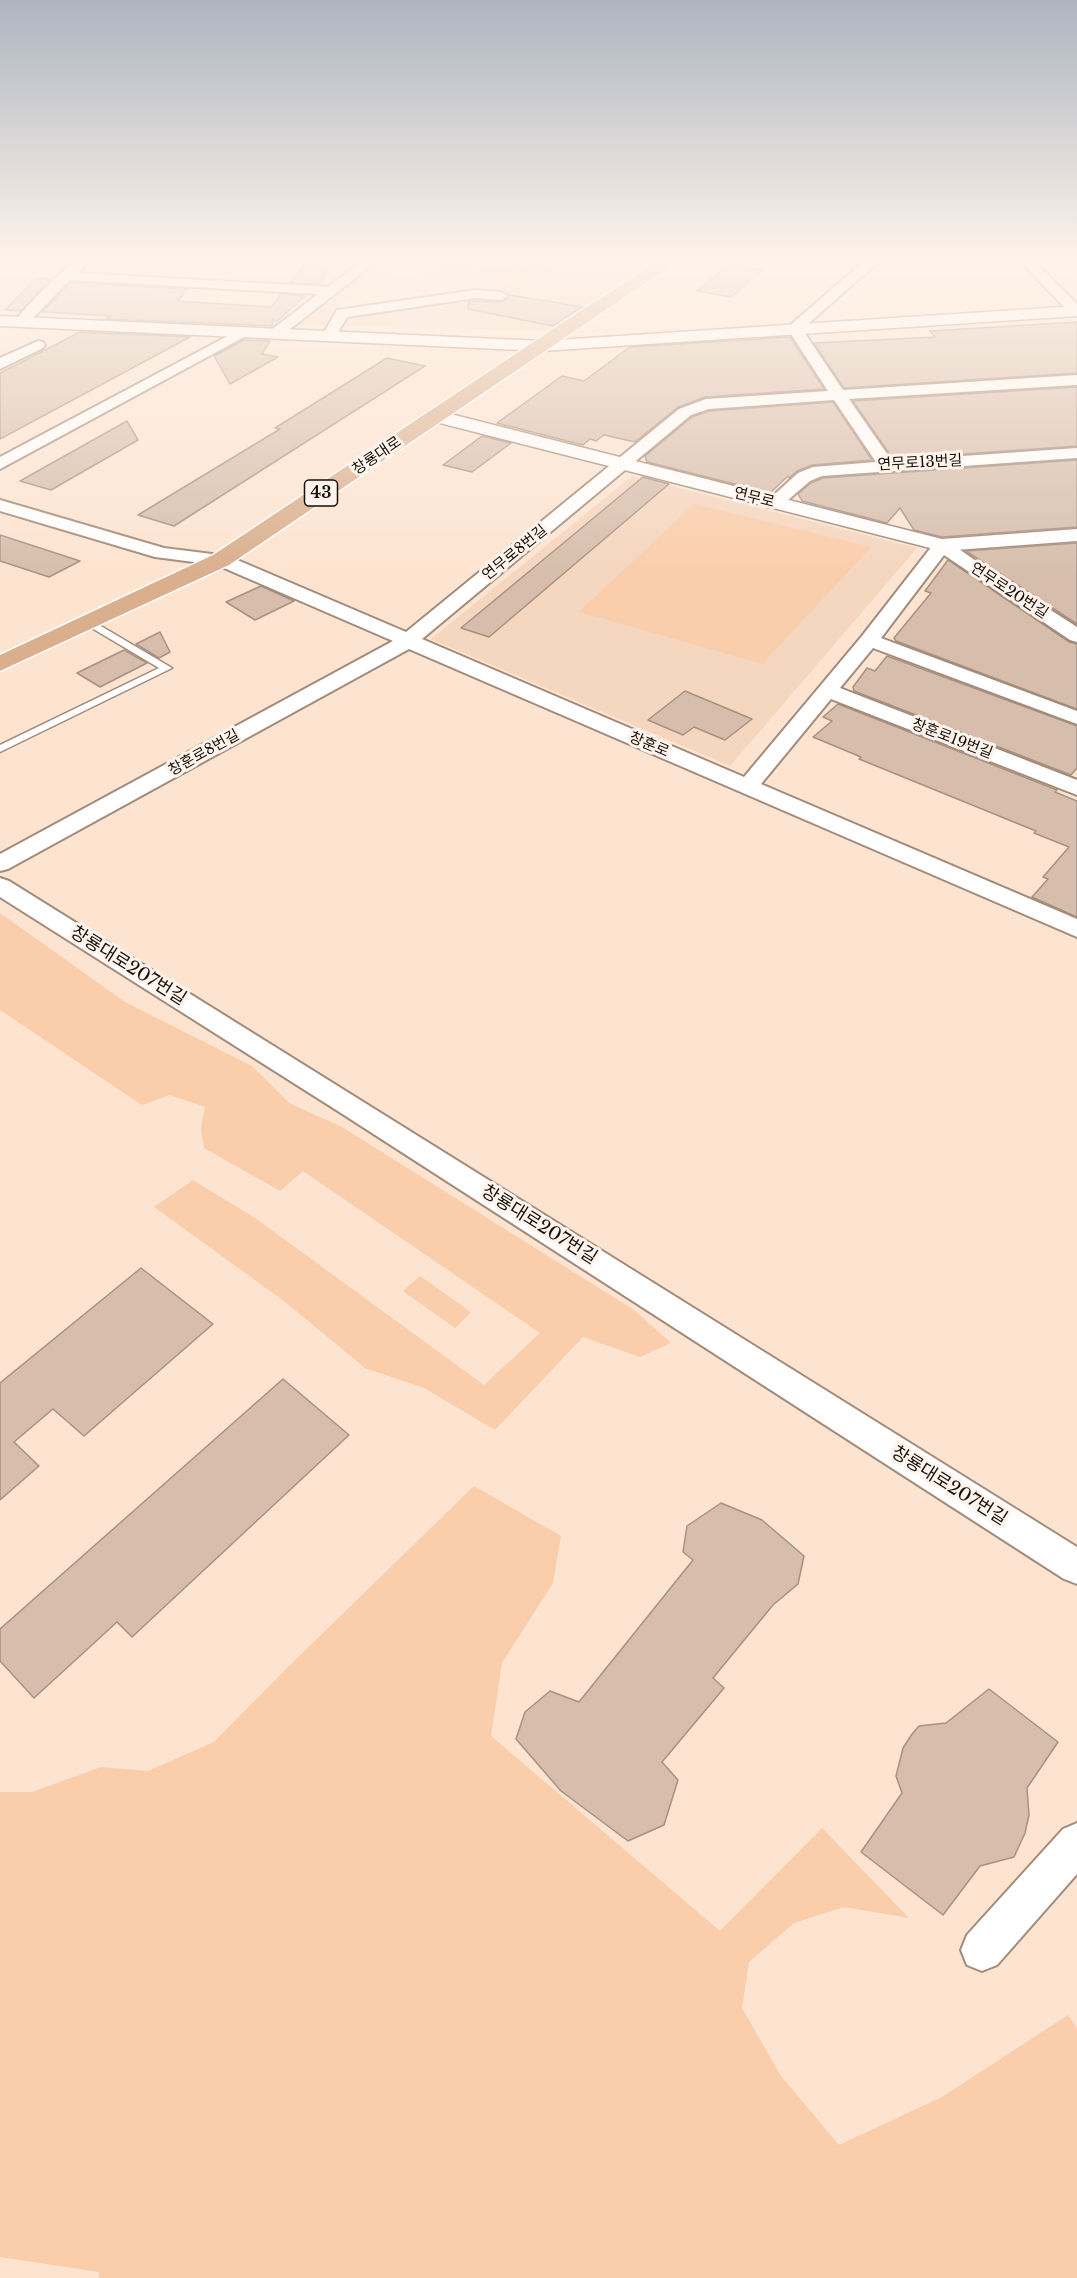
<!DOCTYPE html>
<html>
<head>
<meta charset="utf-8">
<style>
  body { margin:0 }
  canvas { display:block; background:#fde4d1 }
</style>
</head>
<body>
<canvas width="1077" height="2278"></canvas>
<script>
const context = document.querySelector('canvas').getContext('2d');
context.lineJoin = 'round';
function fill(path, color) {
  context.fillStyle = color;
  context.fill(path, 'evenodd');
}
function stroke(path, color, width, dash) {
  context.strokeStyle = color;
  context.lineWidth = width;
  context.lineCap = dash ? 'butt' : 'round';
  context.setLineDash(dash || []);
  context.stroke(path);
}
function write(font, color, halo, rows, align = 'center') {
  context.font = font + ' "Libre Baskerville","Noto Sans KR",serif';
  context.lineWidth = 6;
  context.setLineDash([]);
  context.textBaseline = 'middle';
  context.strokeStyle = halo;
  context.fillStyle = color;
  for (const [text, x, y, turn = 0] of rows) {
    context.save();
    context.translate(x, y);
    context.rotate((+turn || 0) * Math.PI / 180);
    context.textAlign = isNaN(turn) ? turn : align;
    if (halo) context.strokeText(text, 0, 0);
    context.fillText(text, 0, 0);
    context.restore();
  }
}
const built = new Path2D(`
  M 383,257 L 397,257 L 392,260 L 420,263 L 418,257 L 424,257 L 432,266 L 471,267 L 476,259 L 468,257 L 493,258 L 484,261 L 480,270 L 486,274 L 514,270 L 525,266 L 536,257 L 543,257 L 539,264 L 550,257 L 560,257 L 514,286 L 508,285 L 535,267 L 511,274 L 488,276 L 483,281 L 500,285 L 493,291 L 518,294 L 553,267 L 559,267 L 572,257 L 655,257 L 555,329 L 549,331 L 294,324 ZM 396,268 L 494,285 L 491,289 L 479,288 L 361,306 L 337,307 Z
  M 632,476 L 917,548 L 730,766 L 431,639 Z`);
const green = new Path2D(`
  M 424,257 L 476,259 L 471,270 L 467,271 L 432,266 L 427,263 Z
  M 492,257 L 536,257 C 526,271 496,277 481,272 L 484,261 L 493,259 Z
  M 560,257 L 572,257 L 559,267 L 553,267 L 549,273 L 519,294 L 492,291 L 500,285 L 483,281 L 488,276 L 536,267 L 509,284 L 514,286 Z
  M 694,504 L 871,547 L 762,664 L 579,612 Z
  M 0,913 L 125,1002 L 252,1066 L 289,1103 L 342,1127 L 634,1310 L 671,1343 L 640,1357 L 583,1337 L 495,1430 L 424,1388 L 365,1368 L 284,1301 L 154,1207 L 193,1180 L 255,1218 L 484,1385 L 540,1333 L 303,1171 L 280,1191 L 204,1148 L 201,1128 L 205,1107 L 170,1095 L 142,1105 L 0,1010 Z
  M 420,1276 L 471,1312 L 455,1328 L 403,1291 Z
  M 474,1486 L 561,1536 L 553,1583 L 502,1663 L 491,1736 L 720,1931 L 822,1828 L 909,1918 L 844,1907 L 794,1923 L 749,1962 L 742,2008 L 781,2076 L 839,2145 L 942,2097 L 1068,2015 L 1077,2028 L 1077,2278 L 99,2278 L 99,2272 L 0,2257 L 0,1792 L 32,1792 L 101,1767 L 148,1771 L 214,1742 L 285,1670 Z`);
const building = new Path2D(`
  M 310,257 L 339,257 L 318,284 L 290,283 Z
  M 729,264 L 762,270 L 731,297 L 697,291 Z
  M 37,278 L 51,279 L 21,311 L 5,310 Z
  M 71,282 L 187,289 L 178,301 L 271,307 L 281,294 L 305,296 L 276,322 L 273,319 L 272,326 L 106,319 L 111,316 L 42,312 Z
  M 510,295 L 582,307 L 553,326 L 468,309 L 469,301 L 501,302 Z
  M 1077,322 L 1077,373 L 844,388 L 814,343 L 935,337 L 930,331 Z
  M 80,332 L 190,337 L 0,439 L 0,373 Z
  M 790,337 L 824,389 L 705,397 L 678,407 L 635,442 L 604,435 L 596,441 L 590,439 L 583,445 L 497,423 L 562,376 L 584,381 L 630,347 Z
  M 244,340 L 270,341 L 262,354 L 278,357 L 230,384 L 214,356 Z
  M 387,358 L 425,366 L 174,526 L 138,515 L 280,429 L 275,428 Z
  M 1077,387 L 1077,446 L 893,459 L 853,401 Z
  M 833,402 L 872,460 L 812,465 L 797,471 L 789,478 L 788,476 L 770,493 L 647,462 L 645,456 L 692,417 L 709,411 Z
  M 127,421 L 138,440 L 51,490 L 20,481 Z
  M 482,436 L 511,443 L 472,472 L 443,465 Z
  M 1077,460 L 1077,527 L 942,537 L 914,530 L 900,508 L 887,523 L 802,501 L 798,494 L 811,483 L 823,478 Z
  M 643,477 L 669,484 L 489,637 L 461,628 Z
  M 0,535 L 80,561 L 49,577 L 0,561 Z
  M 1077,543 L 1077,624 L 966,551 Z
  M 948,560 L 1069,642 L 1077,644 L 1077,709 L 896,641 L 894,638 L 931,593 L 925,591 Z
  M 261,586 L 294,601 L 255,620 L 226,602 Z
  M 160,632 L 170,652 L 159,658 L 136,644 Z
  M 124,650 L 147,663 L 100,687 L 77,673 Z
  M 887,656 L 1077,726 L 1077,768 L 1071,775 L 854,691 L 853,687 L 867,668 L 875,671 Z
  M 685,691 L 752,719 L 725,740 L 694,727 L 683,735 L 648,720 Z
  M 838,704 L 1057,790 L 1055,792 L 1077,801 L 1077,917 L 1032,897 L 1048,879 L 1043,877 L 1069,847 L 1034,833 L 1036,831 L 859,759 L 861,757 L 813,737 L 832,721 L 823,717 Z
  M 141,1268 L 213,1324 L 84,1436 L 53,1409 L 14,1442 L 39,1466 L 0,1500 L 0,1383 Z
  M 283,1379 L 349,1435 L 132,1637 L 117,1622 L 34,1698 L 0,1661 L 0,1629 Z
  M 721,1503 L 762,1520 L 804,1556 L 798,1584 L 773,1605 L 713,1678 L 724,1688 L 662,1762 L 678,1780 L 664,1825 L 628,1841 L 561,1791 L 516,1739 L 525,1712 L 550,1691 L 579,1702 L 693,1560 L 683,1552 L 687,1526 Z
  M 989,1689 L 1058,1742 L 1027,1788 L 1029,1815 L 1025,1833 L 1014,1857 L 980,1866 L 943,1915 L 861,1852 L 902,1793 L 896,1776 L 903,1748 L 912,1734 L 919,1726 L 946,1723 Z`);
const service = new Path2D(`
  M 89,619 L 172,668 L 0,752 L 0,745 L 159,668 L 85,624 L 84,622 Z`);
const minor = new Path2D(`
  M 367,257 L 382,257 L 280,337 L 270,337 L 268,334 L 270,331 L 318,294 L 70,280 L 26,325 L 21,326 L 14,322 C 22,311 69,262 79,260 L 86,264 L 78,273 L 328,287 Z
  M 869,257 L 884,257 L 802,329 L 843,390 L 1077,375 L 1077,385 L 849,399 L 892,461 L 1077,448 L 1077,458 L 822,476 L 810,481 L 780,507 L 768,507 L 765,503 L 798,473 L 813,467 L 876,462 L 834,400 L 709,409 L 691,415 L 422,639 L 744,777 L 862,636 L 936,541 L 948,541 L 987,569 L 1077,627 L 1077,642 L 1070,640 L 944,555 L 881,638 L 1077,711 L 1077,724 L 873,648 L 840,688 L 1077,780 L 1077,795 L 831,699 L 761,784 L 1077,919 L 1077,937 L 409,649 L 8,869 L 0,871 L 0,854 L 393,641 L 217,565 L 155,557 L 0,511 L 0,500 L 164,548 L 228,556 L 406,632 L 679,409 L 706,399 L 828,391 L 787,328 Z
  M 1016,257 L 1030,257 L 1077,304 L 1077,316 L 1072,315 Z
  M 476,290 L 501,292 L 508,296 L 501,300 L 476,298 L 347,317 L 334,339 L 324,339 L 322,336 L 337,310 Z
  M 243,328 L 248,329 L 250,332 L 248,335 L 0,469 L 0,457 Z
  M 38,341 L 43,342 L 45,345 L 43,348 L 0,369 L 0,358 Z
  M 0,878 L 9,881 L 1077,1547 L 1077,1584 L 1064,1579 L 341,1113 L 0,897 Z
  M 1077,1823 L 1077,1874 L 997,1965 L 982,1971 L 967,1965 L 961,1950 L 967,1935 L 1063,1829 Z`);
const tertiary = new Path2D(`
  M 1077,306 L 1077,316 L 542,351 L 0,326 L 0,316 L 542,341 Z
  M 435,410 L 942,539 L 1077,529 L 1077,541 L 942,551 L 428,420 L 426,416 L 428,412 Z`);
const primary = new Path2D(`
  M 666,257 L 684,257 L 229,565 L 0,671 L 0,655 L 213,555 L 568,319 Z`);
const farStreetnames = [
  ["창룡대로",377,456,-34],
  ["연무로13번길",920,463,-3],
  ["연무로",754,498,14],
  ["연무로8번길",515,553,-39],
  ["연무로20번길",1009,591,33],
  ["창훈로19번길",952,739,21],
  ["창훈로",649,745,23],
  ["창훈로8번길",204,753,-29]
];
const shields = [
  [321,493,33]
];
const shieldNames = [
  ["43",321,493]
];
const streetNames = [
  ["창룡대로207번길",128,966,32],
  ["창룡대로207번길",539,1225,32],
  ["창룡대로207번길",949,1486,32]
];
fill(built, '#f5d6bf');
fill(green, '#facdab');
fill(building, '#d7beac');
stroke(building, '#a99181', 1.5);
stroke(service, '#a28b7a', 3);
stroke(minor, '#a28b7a', 4);
stroke(tertiary, '#a28b7a', 3);
stroke(primary, '#fff', 3);
fill(service, '#fff');
fill(minor, '#fff');
fill(tertiary, '#fff');
fill(primary, '#d9af8e');
const sky = context.createLinearGradient(0, 0, 0, 576);
sky.addColorStop(0, '#adb5c0');
sky.addColorStop(0.45, '#fef3ea');
sky.addColorStop(1, '#fef3ea00');
context.fillStyle = sky;
context.fillRect(0, 0, 1077, 576);
write('15px', '#170f09', '#fef4ed', farStreetnames);
for (const [x, y, w] of shields) {
  const box = new Path2D();
  box.roundRect(x - w / 2, y - 13, w, 26, 4.5);
  context.fillStyle = '#fef4ed';
  context.fill(box);
  stroke(box, '#170f09', 1.5);
}
write('bold 16px', '#170f09', null, shieldNames);
write('18px', '#170f09', '#fef4ed', streetNames);
</script>
</body>
</html>
